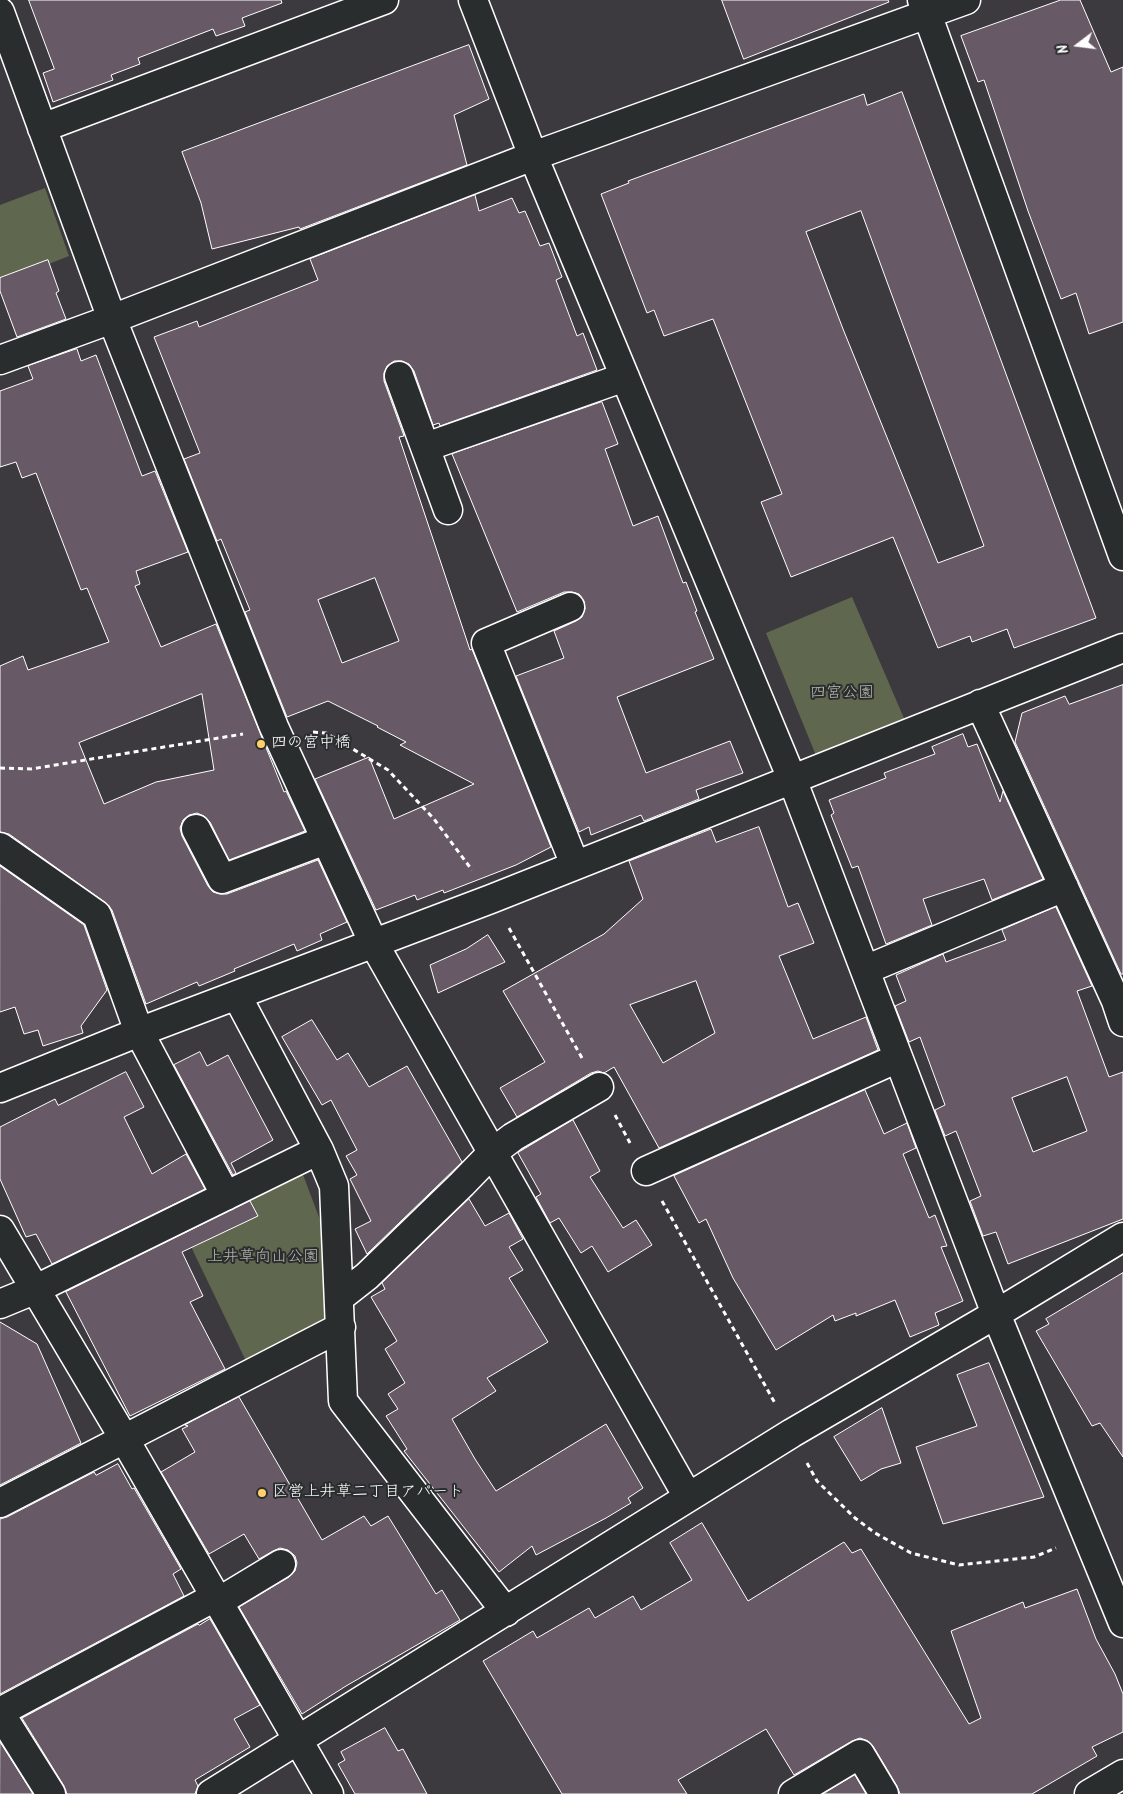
<!DOCTYPE html>
<html>
<head>
<meta charset="utf-8">
<style>
  body { margin:0 }
  #map { position:relative; width:1123px; height:1794px; overflow:hidden; background:#3c3a3f; font-family:Kalam,sans-serif }
  canvas { display:block }
  .north { position:absolute; left:1053px; top:20px; width:50px; height:50px; -webkit-text-stroke:4px #2a2d2e; paint-order:stroke; rotate:255deg; font-size:14px; font-weight:700; line-height:20px; text-align:center; color:#fff }
  .north::after { content:''; display:block; margin:auto; width:18px; height:22px; background:#fff; clip-path:polygon(50% 0,100% 100%,50% 72%,0 100%) }
</style>
</head>
<body>
<div id="map">
<canvas width="1123" height="1794"></canvas>
<div class="north">N</div>
</div>
<script>
const context = document.querySelector('canvas').getContext('2d');
context.lineJoin = 'round';
function fill(path, color) {
  context.fillStyle = color;
  context.fill(path, 'evenodd');
}
function stroke(path, color, width, dash) {
  context.strokeStyle = color;
  context.lineWidth = width;
  context.lineCap = dash ? 'butt' : 'round';
  context.setLineDash(dash || []);
  context.stroke(path);
}
function write(font, color, halo, rows, align = 'center') {
  context.font = font + ' Kalam,"Klee One",sans-serif';
  context.lineWidth = 4;
  context.setLineDash([]);
  context.textBaseline = 'middle';
  context.strokeStyle = halo;
  context.fillStyle = color;
  for (const [text, x, y, turn = 0] of rows) {
    context.save();
    context.translate(x, y);
    context.rotate((+turn || 0) * Math.PI / 180);
    context.textAlign = isNaN(turn) ? turn : align;
    if (halo) context.strokeText(text, 0, 0);
    context.fillText(text, 0, 0);
    context.restore();
  }
}
const green = new Path2D(`
  M 45,188 L 69,256 L 0,283 L 0,205 Z
  M 852,597 L 906,723 L 817,758 L 766,633 Z
  M 302,1172 L 322,1225 L 327,1317 L 246,1361 L 183,1230 Z`);
const building = new Path2D(`
  M 29,0 L 281,0 L 282,3 L 242,18 L 245,26 L 216,36 L 213,29 L 138,58 L 140,64 L 111,75 L 113,80 L 53,102 L 43,73 L 54,69 Z
  M 722,0 L 888,0 L 889,2 L 744,59 Z
  M 1061,0 L 1080,0 L 1111,72 L 1123,67 L 1123,322 L 1089,334 L 1076,293 L 1061,299 L 1028,211 L 984,80 L 978,82 L 961,36 Z
  M 469,45 L 489,99 L 454,115 L 467,165 L 300,229 L 299,227 L 212,249 L 201,203 L 182,152 Z
  M 902,92 L 1096,618 L 1014,648 L 1007,629 L 972,642 L 970,636 L 938,648 L 893,537 L 791,577 L 761,502 L 782,494 L 713,319 L 664,336 L 654,310 L 647,313 L 601,194 L 629,183 L 628,181 L 864,94 L 867,105 ZM 861,211 L 984,546 L 938,563 L 843,329 L 806,232 Z
  M 475,195 L 479,211 L 512,198 L 519,213 L 525,211 L 540,246 L 549,243 L 562,277 L 556,280 L 577,336 L 583,333 L 597,370 L 440,426 L 439,423 L 433,425 L 414,371 L 409,364 L 402,361 L 394,361 L 387,366 L 384,373 L 384,381 L 404,436 L 399,437 L 470,650 L 472,649 L 551,847 L 516,865 L 444,893 L 443,890 L 417,900 L 415,895 L 376,910 L 315,779 L 369,757 L 394,819 L 474,784 L 400,745 L 406,742 L 377,727 L 378,726 L 328,701 L 287,717 L 245,612 L 250,610 L 221,539 L 217,541 L 184,459 L 200,453 L 154,337 L 197,321 L 199,327 L 318,280 L 310,259 ZM 375,578 L 399,641 L 342,663 L 318,600 Z
  M 48,260 L 59,291 L 56,293 L 66,319 L 17,337 L 0,291 L 0,278 Z
  M 77,349 L 81,361 L 96,355 L 142,476 L 155,471 L 188,552 L 136,571 L 140,584 L 135,586 L 161,647 L 216,624 L 284,792 L 286,791 L 305,831 L 229,860 L 210,822 L 204,816 L 197,813 L 189,815 L 183,820 L 180,828 L 182,836 L 208,886 L 213,892 L 220,894 L 227,894 L 318,860 L 347,922 L 320,934 L 322,940 L 297,951 L 294,944 L 234,969 L 235,971 L 199,986 L 197,982 L 146,1004 L 112,910 L 106,903 L 9,834 L 0,832 L 0,666 L 23,656 L 28,670 L 109,642 L 87,588 L 81,590 L 36,473 L 22,478 L 16,462 L 0,467 L 0,391 L 33,379 L 28,366 ZM 202,694 L 214,770 L 156,782 L 104,804 L 79,743 Z
  M 602,402 L 618,444 L 605,449 L 633,526 L 658,516 L 683,583 L 686,582 L 697,611 L 695,612 L 714,659 L 617,697 L 646,773 L 730,741 L 743,773 L 696,790 L 699,799 L 644,821 L 641,815 L 591,835 L 589,827 L 579,832 L 516,676 L 564,658 L 554,631 L 576,621 L 582,617 L 585,609 L 584,601 L 579,594 L 572,592 L 564,592 L 517,612 L 452,454 Z
  M 1123,685 L 1123,974 L 1121,974 L 1015,742 L 1022,713 L 1065,696 L 1069,704 Z
  M 963,734 L 968,747 L 977,744 L 1000,802 L 1003,791 L 1043,879 L 992,900 L 984,879 L 923,899 L 932,925 L 886,944 L 858,866 L 852,868 L 831,815 L 834,813 L 829,800 L 886,778 L 884,773 L 935,754 L 932,747 Z
  M 759,827 L 788,907 L 798,903 L 814,943 L 779,956 L 813,1039 L 866,1017 L 878,1050 L 659,1148 L 614,1067 L 604,1073 L 598,1071 L 591,1073 L 517,1117 L 500,1088 L 545,1062 L 503,991 L 604,934 L 643,899 L 629,861 L 711,829 L 716,842 ZM 696,981 L 715,1033 L 663,1063 L 630,1005 Z
  M 0,866 L 84,925 L 107,990 L 81,1026 L 83,1033 L 43,1046 L 38,1030 L 24,1034 L 15,1007 L 0,1012 Z
  M 1056,907 L 1092,986 L 1077,991 L 1109,1077 L 1123,1072 L 1123,1219 L 1008,1264 L 996,1232 L 983,1236 L 970,1201 L 981,1196 L 956,1131 L 945,1136 L 935,1110 L 945,1105 L 920,1037 L 909,1042 L 895,1006 L 906,1001 L 896,975 L 943,954 L 946,962 L 1006,940 L 1002,930 ZM 1067,1077 L 1087,1131 L 1033,1152 L 1012,1098 Z
  M 488,935 L 505,962 L 438,993 L 430,965 L 466,949 Z
  M 312,1020 L 337,1060 L 348,1053 L 369,1087 L 407,1066 L 462,1162 L 367,1254 L 355,1229 L 371,1221 L 350,1179 L 357,1175 L 346,1156 L 357,1150 L 331,1100 L 322,1105 L 282,1037 Z
  M 200,1052 L 207,1066 L 228,1055 L 273,1140 L 231,1163 L 236,1173 L 233,1175 L 174,1065 Z
  M 126,1072 L 144,1107 L 124,1117 L 152,1174 L 186,1154 L 205,1189 L 52,1264 L 36,1234 L 26,1237 L 0,1179 L 0,1127 L 55,1099 L 58,1105 Z
  M 865,1090 L 884,1134 L 907,1123 L 916,1148 L 903,1154 L 929,1218 L 935,1215 L 947,1246 L 941,1247 L 963,1301 L 935,1313 L 939,1325 L 910,1337 L 895,1300 L 856,1316 L 856,1313 L 835,1321 L 833,1315 L 776,1350 L 733,1278 L 706,1219 L 699,1223 L 674,1176 Z
  M 573,1120 L 600,1171 L 590,1177 L 623,1228 L 636,1220 L 652,1245 L 608,1272 L 592,1246 L 581,1253 L 559,1218 L 550,1223 L 536,1197 L 541,1194 L 518,1153 Z
  M 469,1199 L 485,1226 L 509,1213 L 523,1239 L 509,1247 L 523,1270 L 509,1278 L 548,1342 L 487,1378 L 496,1391 L 452,1419 L 475,1459 L 496,1491 L 606,1424 L 643,1488 L 628,1498 L 631,1503 L 606,1518 L 536,1555 L 532,1546 L 499,1572 L 404,1451 L 407,1449 L 386,1416 L 398,1409 L 388,1394 L 405,1383 L 385,1349 L 397,1341 L 371,1297 L 385,1289 L 382,1283 Z
  M 250,1201 L 258,1216 L 182,1252 L 203,1296 L 190,1302 L 225,1369 L 130,1416 L 66,1292 Z
  M 1123,1273 L 1123,1457 L 1100,1423 L 1092,1426 L 1036,1331 L 1049,1324 L 1046,1319 Z
  M 0,1322 L 37,1344 L 81,1443 L 0,1485 Z
  M 989,1363 L 1044,1497 L 943,1524 L 916,1447 L 977,1426 L 957,1375 Z
  M 239,1397 L 322,1540 L 364,1516 L 371,1526 L 388,1516 L 436,1594 L 442,1590 L 460,1620 L 346,1686 L 302,1714 L 239,1607 L 289,1577 L 295,1571 L 297,1563 L 295,1556 L 288,1550 L 280,1548 L 273,1551 L 259,1559 L 244,1534 L 209,1554 L 161,1472 L 195,1452 L 182,1429 L 188,1426 L 185,1425 Z
  M 882,1408 L 901,1463 L 881,1469 L 861,1481 L 834,1437 Z
  M 118,1464 L 132,1489 L 134,1488 L 181,1569 L 173,1574 L 184,1596 L 0,1694 L 0,1519 L 7,1517 L 94,1472 L 96,1475 Z
  M 702,1523 L 748,1601 L 844,1542 L 852,1553 L 861,1549 L 969,1724 L 981,1718 L 951,1631 L 1023,1602 L 1025,1608 L 1077,1589 L 1096,1639 L 1115,1674 L 1123,1694 L 1123,1732 L 1092,1747 L 1097,1756 L 1032,1794 L 900,1794 L 897,1786 L 873,1746 L 868,1741 L 860,1738 L 852,1741 L 794,1775 L 766,1729 L 678,1780 L 687,1794 L 562,1794 L 483,1661 L 533,1631 L 537,1638 L 589,1608 L 595,1618 L 633,1596 L 641,1610 L 692,1580 L 670,1543 Z
  M 210,1619 L 260,1705 L 234,1719 L 250,1747 L 195,1780 L 198,1786 L 195,1794 L 67,1794 L 64,1786 L 22,1718 L 198,1624 L 199,1625 Z
  M 385,1728 L 398,1751 L 403,1749 L 427,1794 L 355,1794 L 338,1764 L 345,1760 L 341,1752 Z
  M 0,1742 L 33,1794 L 0,1794 Z
  M 855,1775 L 866,1794 L 823,1794 Z`);
const path = new Path2D(`
  M 313,732 L 326,733 L 388,770 L 434,819 L 472,870
  M 0,768 L 31,769 L 243,734
  M 509,928 L 582,1058
  M 615,1115 L 630,1143
  M 662,1201 L 776,1405
  M 807,1463 L 817,1481 L 855,1518 L 875,1533 L 911,1553 L 959,1565 L 1034,1557 L 1056,1548`);
const minor = new Path2D(`
  M 473,0 L 533,156 L 792,779 L 996,1314 L 1123,1623
  M 922,0 L 1123,556
  M 0,12 L 112,319 L 274,727 L 374,944 L 688,1497
  M 42,128 L 384,0
  M 0,360 L 112,319 L 533,156 L 966,0
  M 399,376 L 448,510
  M 426,447 L 625,377
  M 570,607 L 486,643 L 575,865
  M 980,704 L 1116,1001 L 1123,1022
  M 196,829 L 222,879 L 326,840
  M 0,847 L 97,915 L 139,1032 L 226,1196
  M 865,970 L 1064,887
  M 237,996 L 319,1150 L 334,1186 L 343,1401 L 506,1612
  M 0,1088 L 139,1032 L 491,899 L 1123,648
  M 646,1171 L 898,1058
  M 0,1230 L 125,1440 L 329,1794
  M 339,1298 L 367,1276 L 462,1184 L 492,1153 L 513,1137 L 599,1087
  M 0,1304 L 34,1290 L 319,1150
  M 0,1503 L 341,1327
  M 218,1602 L 281,1564
  M 0,1712 L 215,1597
  M 0,1713 L 51,1794
  M 211,1794 L 792,1433 L 996,1314 L 1123,1237
  M 793,1794 L 860,1754 L 884,1794
  M 1089,1794 L 1123,1774`);
const markers = [
  [261,744,5,"#ffd166"],
  [262,1493,5,"#ffd166"]
];
const parkNames = [
  ["四宮公園",842,694],
  ["上井草向山公園",263,1258]
];
const poiNames = [
  ["四の宮中橋",271,744],
  ["区営上井草二丁目アパート",272,1493]
];
fill(green, '#5f674e');
fill(building, '#675966');
stroke(building, '#fff', 1);
stroke(minor, '#fff', 31);
stroke(path, '#fff', 3, [5, 4]);
stroke(minor, '#2a2d2e', 28);
for (const [x, y, r, color] of markers) {
  const dot = new Path2D();
  dot.arc(x, y, r, 0, 2 * Math.PI);
  context.fillStyle = color;
  context.fill(dot);
  stroke(dot, '#2a2d2e', 2);
}
write('16px', '#b7bbaf', '#2a2d2e', parkNames);
write('16px', '#fff', '#2a2d2e', poiNames, 'left');
</script>
</body>
</html>
